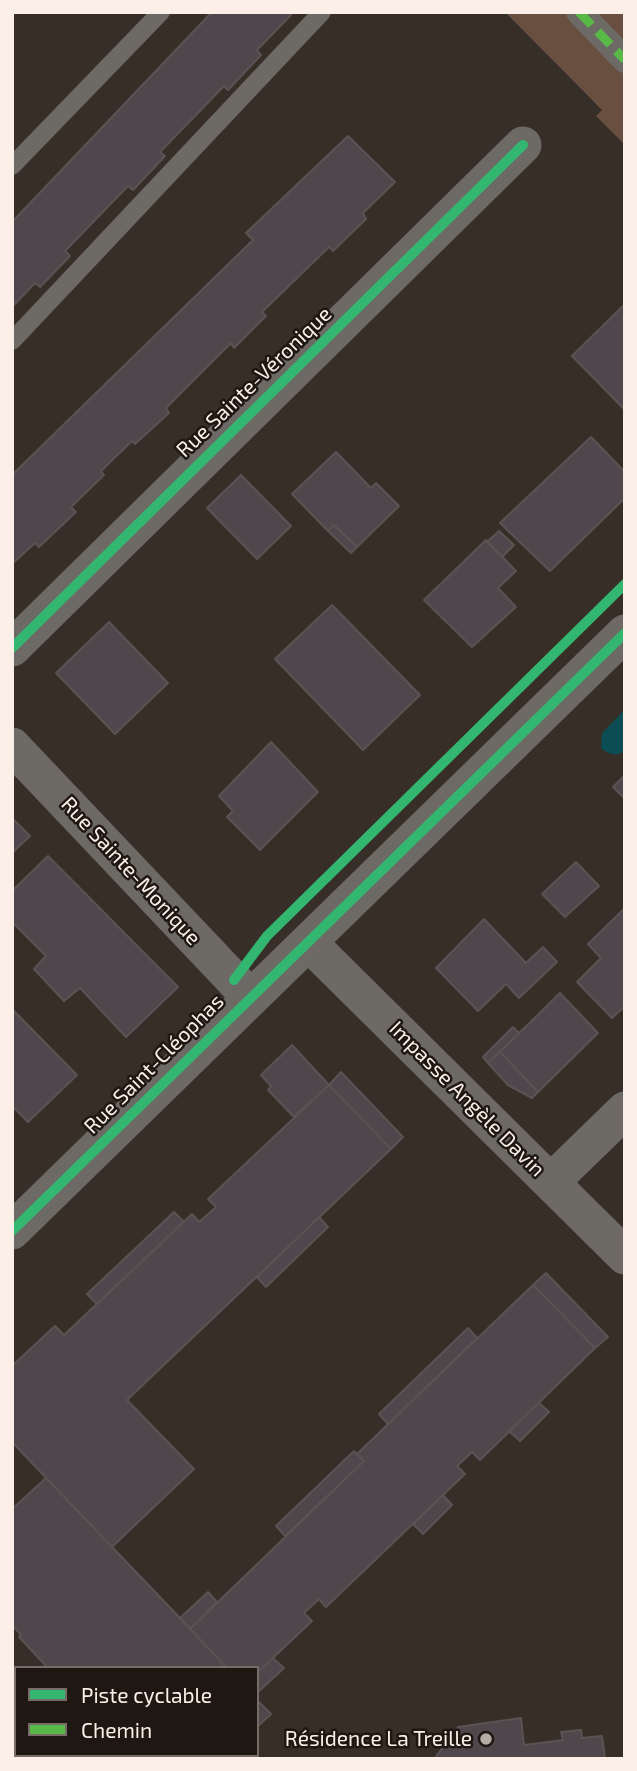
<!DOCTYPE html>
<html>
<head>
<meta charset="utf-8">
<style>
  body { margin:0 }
  #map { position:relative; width:637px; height:1771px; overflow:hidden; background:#382e28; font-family:"Exo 2",sans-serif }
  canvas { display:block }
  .frame { position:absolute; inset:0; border:14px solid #fbefe8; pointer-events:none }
  .legend { position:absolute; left:14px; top:1666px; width:245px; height:91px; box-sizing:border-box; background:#1f1712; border:2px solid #776d68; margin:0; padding:9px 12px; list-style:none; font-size:21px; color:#fbefe8 }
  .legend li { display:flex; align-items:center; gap:14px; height:35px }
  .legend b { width:35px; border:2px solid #776d68 }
</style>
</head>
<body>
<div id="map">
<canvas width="637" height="1771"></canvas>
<div class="frame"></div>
<ul class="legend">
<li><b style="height:9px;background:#33b770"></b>Piste cyclable</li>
<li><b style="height:9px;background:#58b947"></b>Chemin</li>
</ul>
</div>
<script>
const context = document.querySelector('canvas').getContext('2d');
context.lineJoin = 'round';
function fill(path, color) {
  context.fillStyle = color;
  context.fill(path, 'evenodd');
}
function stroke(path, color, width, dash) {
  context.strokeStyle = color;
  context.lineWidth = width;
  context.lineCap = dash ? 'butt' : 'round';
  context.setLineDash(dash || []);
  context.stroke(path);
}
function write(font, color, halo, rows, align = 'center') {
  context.font = font + ' "Exo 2",sans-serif';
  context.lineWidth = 5;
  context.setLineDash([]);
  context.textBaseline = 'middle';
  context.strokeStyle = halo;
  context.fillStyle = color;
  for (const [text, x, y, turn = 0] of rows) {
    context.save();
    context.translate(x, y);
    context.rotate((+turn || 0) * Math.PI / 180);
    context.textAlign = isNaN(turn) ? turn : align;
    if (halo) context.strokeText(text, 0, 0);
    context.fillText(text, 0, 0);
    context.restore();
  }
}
const green = new Path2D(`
  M 505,12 L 625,12 L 625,145 L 596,116 L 602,110 Z`);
const water = new Path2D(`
  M 625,709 L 625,751 C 617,757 607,754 601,748 L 602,733 Z`);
const building = new Path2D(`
  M 212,12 L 288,12 L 291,15 L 257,50 L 261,55 L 228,90 L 224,86 L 160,152 L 165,156 L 133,190 L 128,186 L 65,251 L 70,256 L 40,287 L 35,283 L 12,307 L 12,222 Z
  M 348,136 L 395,182 L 363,213 L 366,219 L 333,251 L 329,247 L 262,312 L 266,316 L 234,348 L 231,343 L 166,408 L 169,413 L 135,444 L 132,441 L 101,471 L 104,475 L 71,507 L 76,512 L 39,547 L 35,543 L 12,564 L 12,475 L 253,240 L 246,233 Z
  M 624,305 L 625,305 L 625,410 L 572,356 Z
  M 591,437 L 625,472 L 625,498 L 550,571 L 500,523 Z
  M 336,452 L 371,488 L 376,483 L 399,506 L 357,547 L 334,525 L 328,531 L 292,494 Z
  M 241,475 L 291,526 L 257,559 L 207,508 Z
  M 334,525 L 357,547 L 351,553 L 328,531 Z
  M 499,531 L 514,545 L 502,557 L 487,542 Z
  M 486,540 L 516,571 L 498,588 L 516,607 L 472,647 L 424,600 Z
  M 332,605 L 420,695 L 363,750 L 275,659 Z
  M 109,622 L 168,683 L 115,734 L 56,673 Z
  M 271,742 L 318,792 L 260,850 L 227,817 L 233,811 L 219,796 Z
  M 625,775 L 625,799 L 613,787 Z
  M 12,818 L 30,836 L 12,853 Z
  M 48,856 L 178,987 L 126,1037 L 80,988 L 64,1001 L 34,969 L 46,956 L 12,922 L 12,891 Z
  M 576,862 L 599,886 L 565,917 L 542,894 Z
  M 625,908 L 625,1006 L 612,1018 L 577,982 L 601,958 L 588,944 Z
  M 484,919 L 526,963 L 543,947 L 557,962 L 519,998 L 506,984 L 478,1011 L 436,968 Z
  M 560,993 L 598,1033 L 538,1092 L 500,1052 Z
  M 12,1009 L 77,1075 L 28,1122 L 12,1106 Z
  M 513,1027 L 519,1033 L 488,1063 L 483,1057 Z
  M 292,1045 L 329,1085 L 294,1117 L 268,1090 L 271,1086 L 261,1075 Z
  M 500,1052 L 538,1092 L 532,1098 L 508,1085 L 488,1063 Z
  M 341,1072 L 403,1137 L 391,1149 L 329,1085 Z
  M 329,1085 L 391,1149 L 127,1400 L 194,1469 L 112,1547 L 12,1442 L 12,1366 L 55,1326 L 64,1335 L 192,1214 L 199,1222 L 207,1215 L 216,1207 L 208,1199 Z
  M 174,1212 L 184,1222 L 97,1304 L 87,1294 Z
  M 319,1217 L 328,1227 L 266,1287 L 257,1277 Z
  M 546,1273 L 608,1337 L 595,1348 L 533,1285 Z
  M 533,1285 L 595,1348 L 480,1460 L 472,1452 L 457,1466 L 465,1474 L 326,1607 L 319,1599 L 304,1613 L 312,1621 L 257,1673 L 257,1668 L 227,1668 L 190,1629 L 364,1461 L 357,1454 Z
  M 468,1328 L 477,1338 L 388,1424 L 379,1414 Z
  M 539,1403 L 549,1412 L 520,1441 L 509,1431 Z
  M 354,1451 L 364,1461 L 285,1536 L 276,1526 Z
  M 46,1478 L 180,1618 L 227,1668 L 48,1668 L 19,1637 L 21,1635 L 12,1625 L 12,1509 Z
  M 443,1495 L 452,1505 L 423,1534 L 413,1524 Z
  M 208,1592 L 217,1602 L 190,1629 L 180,1618 Z
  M 273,1658 L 284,1668 L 257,1693 L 257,1673 Z
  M 257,1700 L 271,1714 L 257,1727 Z
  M 521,1718 L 524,1745 L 563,1740 L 561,1732 L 581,1730 L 582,1738 L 602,1736 L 605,1759 L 434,1759 L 458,1727 Z
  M 132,1755 L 227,1755 L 223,1759 L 135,1759 Z`);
const service = new Path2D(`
  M 12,166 L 161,12
  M 12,341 L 322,12`);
const pedestrian = new Path2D(`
  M 579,12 L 625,60`);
const minor = new Path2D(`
  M 12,648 L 523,145
  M 12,746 L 250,997
  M 308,942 L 625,1256
  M 551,1182 L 625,1110
  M 12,1231 L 625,633`);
const quiet = new Path2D(`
  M 579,12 L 625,60`);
const cycleway = new Path2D(`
  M 12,648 L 523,145
  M 234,980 L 267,936 L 625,584
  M 12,1231 L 625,633`);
const markers = [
  [486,1739,7,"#b7aba5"]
];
const streetNames = [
  ["Rue Sainte-Véronique",254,382,-44],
  ["Rue Sainte-Monique",131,871,47],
  ["Rue Saint-Cléophas",154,1064,-45],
  ["Impasse Angèle Davin",467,1099,45]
];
const poiNames = [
  ["Résidence La Treille",472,1739]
];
fill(green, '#684f3f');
fill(water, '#0c4c53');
fill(building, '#50474c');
stroke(building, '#5a5354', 2);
stroke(service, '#6d6a66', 18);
stroke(pedestrian, '#6d6a66', 26);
stroke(minor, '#6d6a66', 37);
stroke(quiet, '#58b947', 9, [18, 9]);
stroke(cycleway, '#33b770', 10);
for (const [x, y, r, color] of markers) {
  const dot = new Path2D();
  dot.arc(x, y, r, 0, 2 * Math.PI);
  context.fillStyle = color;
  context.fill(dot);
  stroke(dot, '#1f1712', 2.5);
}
write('21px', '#fbefe8', '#1f1712', streetNames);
write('21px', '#fbefe8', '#1f1712', poiNames, 'right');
</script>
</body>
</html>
